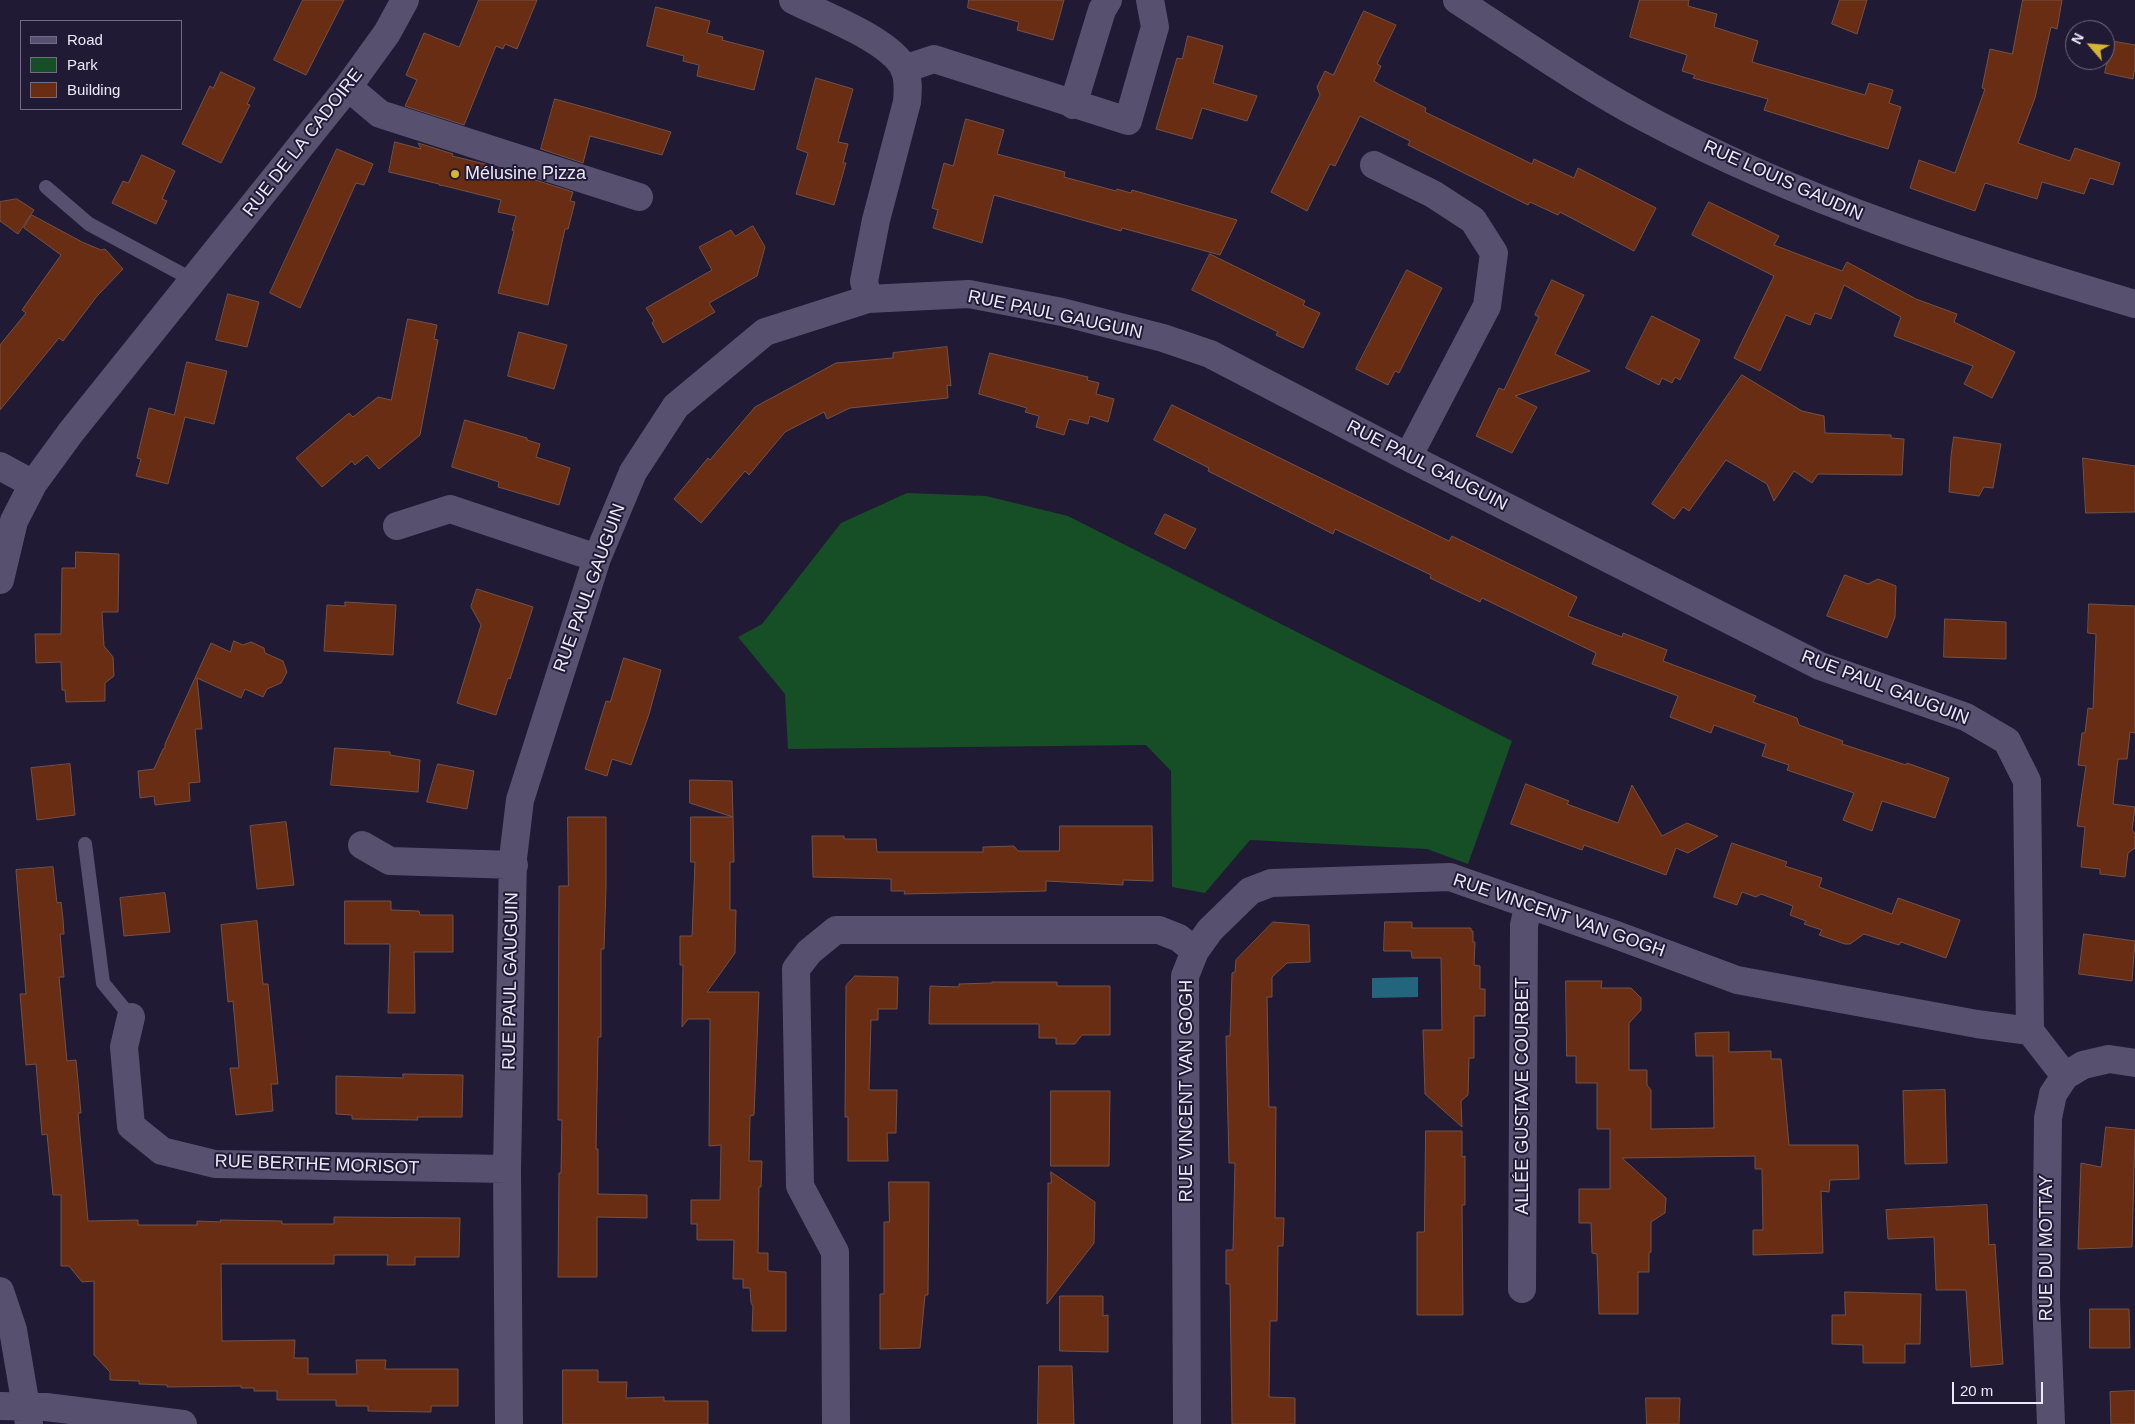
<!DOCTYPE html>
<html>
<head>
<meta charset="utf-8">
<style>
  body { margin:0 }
  #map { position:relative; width:2135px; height:1424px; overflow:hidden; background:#201a34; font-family:Helvetica,sans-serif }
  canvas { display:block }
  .legend { position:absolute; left:20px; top:20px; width:162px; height:90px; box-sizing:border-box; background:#201a34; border:1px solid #716c83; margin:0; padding:6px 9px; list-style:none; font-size:15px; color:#ebe8fa }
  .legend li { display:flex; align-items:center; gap:10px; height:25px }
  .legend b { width:25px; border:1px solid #716c83 }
  .north { position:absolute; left:2065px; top:20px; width:50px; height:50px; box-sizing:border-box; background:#201a34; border:1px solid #716c83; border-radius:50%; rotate:297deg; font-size:14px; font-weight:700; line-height:20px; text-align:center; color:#ebe8fa }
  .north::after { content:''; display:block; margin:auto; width:18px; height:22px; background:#d7b434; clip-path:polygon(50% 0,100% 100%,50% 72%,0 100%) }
  .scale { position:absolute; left:1952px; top:1382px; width:91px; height:22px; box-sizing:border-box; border:2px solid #ebe8fa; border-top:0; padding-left:6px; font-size:15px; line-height:18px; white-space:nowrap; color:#ebe8fa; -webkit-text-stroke:4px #201a34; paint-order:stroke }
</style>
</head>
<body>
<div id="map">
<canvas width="2135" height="1424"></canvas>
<ul class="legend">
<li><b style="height:6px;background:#57516f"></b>Road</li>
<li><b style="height:14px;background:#164e26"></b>Park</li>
<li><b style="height:14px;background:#692d14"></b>Building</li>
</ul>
<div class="north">N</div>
<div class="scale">20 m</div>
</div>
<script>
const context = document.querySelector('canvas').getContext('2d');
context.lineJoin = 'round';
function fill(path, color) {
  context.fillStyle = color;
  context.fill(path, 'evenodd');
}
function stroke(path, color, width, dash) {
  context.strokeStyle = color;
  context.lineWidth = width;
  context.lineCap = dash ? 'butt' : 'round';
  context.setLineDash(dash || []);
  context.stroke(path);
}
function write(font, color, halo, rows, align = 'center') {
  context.font = font + ' Helvetica,sans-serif';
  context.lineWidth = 4;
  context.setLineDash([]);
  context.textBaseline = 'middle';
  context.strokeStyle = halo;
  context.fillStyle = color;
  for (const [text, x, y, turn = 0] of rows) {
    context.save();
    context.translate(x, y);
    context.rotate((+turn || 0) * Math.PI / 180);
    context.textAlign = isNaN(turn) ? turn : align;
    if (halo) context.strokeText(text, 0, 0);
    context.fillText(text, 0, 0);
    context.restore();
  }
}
const green = new Path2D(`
  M 907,493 L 986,496 L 1068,516 L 1512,741 L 1468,864 L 1427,849 L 1250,840 L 1205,893 L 1172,887 L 1171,771 L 1146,745 L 788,749 L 785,694 L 738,637 L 762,624 L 841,523 Z`);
const water = new Path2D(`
  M 1418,977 L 1418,997 L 1372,998 L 1372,978 Z`);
const building = new Path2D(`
  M 303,0 L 344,0 L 306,75 L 274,60 Z
  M 479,0 L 537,0 L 517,49 L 505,44 L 503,49 L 496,46 L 464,125 L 405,106 L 417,80 L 406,75 L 424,33 L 459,47 Z
  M 969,0 L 1064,0 L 1053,40 L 1017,30 L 1019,22 L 968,8 Z
  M 1640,0 L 1689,0 L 1688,6 L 1717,14 L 1714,27 L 1758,41 L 1752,62 L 1865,95 L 1869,83 L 1893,90 L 1889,103 L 1901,107 L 1888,149 L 1764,110 L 1768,99 L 1693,78 L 1695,75 L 1682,71 L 1687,55 L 1630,37 Z
  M 1840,0 L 1867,0 L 1857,34 L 1832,24 Z
  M 2023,0 L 2062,0 L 2057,29 L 2051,27 L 2035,98 L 2018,143 L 2070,161 L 2075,148 L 2120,163 L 2113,185 L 2090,178 L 2084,194 L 2042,182 L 2037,199 L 1985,183 L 1975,211 L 1910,188 L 1919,160 L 1955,173 L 1985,89 L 1982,88 L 1990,49 L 2012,54 Z
  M 656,7 L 710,21 L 707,33 L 723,37 L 722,40 L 764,51 L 754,90 L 697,76 L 699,65 L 683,61 L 684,56 L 647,46 Z
  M 1364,11 L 1396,25 L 1377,64 L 1381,66 L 1374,81 L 1380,85 L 1426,108 L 1425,112 L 1532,164 L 1534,159 L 1574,178 L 1578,168 L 1656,208 L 1634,251 L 1560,212 L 1558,215 L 1530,202 L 1528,205 L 1408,145 L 1410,141 L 1360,116 L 1335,166 L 1330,164 L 1307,211 L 1271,192 L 1320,95 L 1317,87 L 1325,71 L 1333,75 Z
  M 1188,36 L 1223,46 L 1213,83 L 1257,96 L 1247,121 L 1202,108 L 1192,139 L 1156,129 L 1177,58 L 1182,59 Z
  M 2112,41 L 2135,45 L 2135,66 L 2133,79 L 2105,73 Z
  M 221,72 L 255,88 L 247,104 L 250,105 L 221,163 L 182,144 L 210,86 L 213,88 Z
  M 816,78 L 853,89 L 838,142 L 848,144 L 843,163 L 846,163 L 834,205 L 796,194 L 808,153 L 797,149 Z
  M 555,99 L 602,112 L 671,132 L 662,155 L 590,136 L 583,163 L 541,149 Z
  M 966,119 L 1004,130 L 997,154 L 1065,172 L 1064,177 L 1116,191 L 1117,189 L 1131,193 L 1132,190 L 1237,220 L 1220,255 L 1122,228 L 1121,231 L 994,195 L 982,243 L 933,228 L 938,210 L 932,208 L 944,163 L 953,166 Z
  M 395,142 L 421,149 L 418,143 L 453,154 L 452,156 L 485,164 L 573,192 L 570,201 L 575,202 L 568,229 L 565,229 L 548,305 L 498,293 L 514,231 L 512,230 L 516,216 L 498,212 L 501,200 L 441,185 L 440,186 L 439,184 L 389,172 Z
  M 337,149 L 373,164 L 364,185 L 356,183 L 300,308 L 270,293 Z
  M 142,155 L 175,171 L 162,199 L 167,201 L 156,224 L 112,203 L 123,181 L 128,183 Z
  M 17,199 L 34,210 L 18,234 L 0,221 L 0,202 Z
  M 1709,202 L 1779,236 L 1774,245 L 1842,271 L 1847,262 L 1916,299 L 1957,314 L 1954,322 L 2015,352 L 1992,398 L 1964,384 L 1973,366 L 1894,336 L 1901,317 L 1844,285 L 1831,319 L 1815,313 L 1810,325 L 1786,315 L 1760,371 L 1734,358 L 1774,276 L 1692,235 Z
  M 32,215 L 82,242 L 101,250 L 105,249 L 123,269 L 97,296 L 63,341 L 59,338 L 0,410 L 0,345 L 26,313 L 22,310 L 61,255 L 24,228 Z
  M 753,226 L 765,247 L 757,276 L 709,303 L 715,312 L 663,343 L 652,323 L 654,321 L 646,308 L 712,270 L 699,247 L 731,230 L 735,236 Z
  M 1210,254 L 1305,301 L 1303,305 L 1320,313 L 1303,348 L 1276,335 L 1278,332 L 1192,290 Z
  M 1407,270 L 1442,288 L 1399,373 L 1395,371 L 1388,385 L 1356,369 Z
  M 1552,280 L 1584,295 L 1555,354 L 1590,371 L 1515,396 L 1537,407 L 1512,453 L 1476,436 L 1499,388 L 1504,390 L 1539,317 L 1535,315 Z
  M 228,294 L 259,302 L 247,347 L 216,340 Z
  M 1652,316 L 1700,340 L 1680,380 L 1675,377 L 1672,383 L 1662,378 L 1659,385 L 1626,368 Z
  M 408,319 L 437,325 L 434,339 L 438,340 L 420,435 L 379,469 L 367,455 L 355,465 L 352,461 L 322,487 L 296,458 L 349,413 L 353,417 L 378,397 L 391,400 Z
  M 519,332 L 567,345 L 554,389 L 508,376 Z
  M 947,347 L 951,386 L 947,385 L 948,398 L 850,408 L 827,419 L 824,412 L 785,432 L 749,475 L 745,471 L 701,523 L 674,499 L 708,458 L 710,460 L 755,407 L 836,363 L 893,358 L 893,353 Z
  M 990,353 L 1088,377 L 1087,380 L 1099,383 L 1096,394 L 1114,399 L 1108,422 L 1090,416 L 1088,424 L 1069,419 L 1064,435 L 1036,427 L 1039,416 L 1025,412 L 1027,408 L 979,394 Z
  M 187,362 L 227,371 L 214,424 L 185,417 L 168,484 L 136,476 L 141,459 L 137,458 L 149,408 L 174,415 Z
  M 1742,375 L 1802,411 L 1824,416 L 1825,433 L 1891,435 L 1891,438 L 1904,439 L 1902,475 L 1818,474 L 1812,483 L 1794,471 L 1774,501 L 1767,484 L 1726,460 L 1689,511 L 1683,507 L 1674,519 L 1652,504 Z
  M 1172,405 L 1449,541 L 1452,536 L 1577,597 L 1568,616 L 1622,637 L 1623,633 L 1667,650 L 1663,661 L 1756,696 L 1753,702 L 1797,718 L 1799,725 L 1843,741 L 1842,744 L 1906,765 L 1907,763 L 1949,778 L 1935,818 L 1882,801 L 1872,831 L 1843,820 L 1854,793 L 1787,770 L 1789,765 L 1762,756 L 1766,744 L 1714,725 L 1711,733 L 1670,717 L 1678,696 L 1592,664 L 1596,653 L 1482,598 L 1480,602 L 1430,578 L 1431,575 L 1335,529 L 1333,534 L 1208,471 L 1209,468 L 1154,440 Z
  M 465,420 L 527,438 L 527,440 L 540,444 L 536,457 L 570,468 L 559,505 L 498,487 L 499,482 L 452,467 Z
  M 1954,437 L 2001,444 L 1993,488 L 1984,487 L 1979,496 L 1949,492 L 1951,456 Z
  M 2083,458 L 2135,466 L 2135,512 L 2086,513 Z
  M 1165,514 L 1196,529 L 1185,549 L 1155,534 Z
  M 76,552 L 119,554 L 118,612 L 102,612 L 104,646 L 113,657 L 114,676 L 105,683 L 105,701 L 66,702 L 65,690 L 62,690 L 61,662 L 36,663 L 35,634 L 61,634 L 62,568 L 75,568 Z
  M 1845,575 L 1868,584 L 1878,579 L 1896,586 L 1895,617 L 1887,638 L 1827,616 Z
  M 477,589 L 533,607 L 510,679 L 508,678 L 496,715 L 457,703 L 481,625 L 471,607 Z
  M 345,602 L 396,605 L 393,655 L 324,651 L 327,605 L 345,606 Z
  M 2089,604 L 2135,606 L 2135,733 L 2130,732 L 2127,759 L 2118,759 L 2113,804 L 2135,807 L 2132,830 L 2135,834 L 2135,848 L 2128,853 L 2125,877 L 2100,874 L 2100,869 L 2081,867 L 2085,827 L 2077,826 L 2086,766 L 2078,765 L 2082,733 L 2085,733 L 2088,708 L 2093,709 L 2096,634 L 2088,633 Z
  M 1945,619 L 2006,622 L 2006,659 L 1944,657 Z
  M 234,641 L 243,645 L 251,642 L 264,648 L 265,653 L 283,661 L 287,672 L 281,683 L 267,689 L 263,697 L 245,689 L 241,698 L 197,678 L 202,729 L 195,729 L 200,782 L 189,783 L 190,801 L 155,805 L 154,796 L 140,798 L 138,771 L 154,769 L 163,749 L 165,748 L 165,744 L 211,643 L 230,652 Z
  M 624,658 L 661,670 L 649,714 L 631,765 L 612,759 L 607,776 L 585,769 L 606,701 L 610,702 Z
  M 335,748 L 390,752 L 390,755 L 420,760 L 418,792 L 331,785 Z
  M 70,764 L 75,815 L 37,820 L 31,768 Z
  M 438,764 L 474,771 L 467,809 L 427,802 Z
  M 690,780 L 732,781 L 733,817 L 690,803 Z
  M 1526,784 L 1569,801 L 1567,804 L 1618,823 L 1632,785 L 1662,836 L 1687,823 L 1718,836 L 1688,853 L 1676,848 L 1666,875 L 1584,845 L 1582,850 L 1511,824 Z
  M 568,817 L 606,817 L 606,887 L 604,949 L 601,949 L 601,1037 L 598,1037 L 596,1149 L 598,1149 L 598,1194 L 647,1195 L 647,1218 L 597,1217 L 597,1277 L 558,1277 L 559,1173 L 561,1173 L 562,1120 L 558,1120 L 559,886 L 568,886 Z
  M 691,817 L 733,817 L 734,862 L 730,862 L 730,910 L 736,910 L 735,953 L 707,992 L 759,992 L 754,1115 L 750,1116 L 749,1161 L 762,1161 L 761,1187 L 759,1187 L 758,1253 L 768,1253 L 768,1271 L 786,1272 L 786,1331 L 752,1331 L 753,1306 L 751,1303 L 750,1288 L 743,1288 L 743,1279 L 733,1279 L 734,1240 L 697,1240 L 697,1224 L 691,1224 L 691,1200 L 720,1200 L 721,1145 L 709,1146 L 710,1019 L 688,1019 L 682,1027 L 683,965 L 680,965 L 680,936 L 692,936 L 695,862 L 691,862 Z
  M 286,822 L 294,885 L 257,889 L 250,826 Z
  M 1060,826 L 1152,826 L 1153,881 L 1123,880 L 1123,885 L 1046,881 L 1046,891 L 904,894 L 905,891 L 891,891 L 891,879 L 813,877 L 812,836 L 844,836 L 844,839 L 876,839 L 877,852 L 983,852 L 983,847 L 1014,846 L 1018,851 L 1059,851 Z
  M 1732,843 L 1787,862 L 1785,866 L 1822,878 L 1819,887 L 1892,914 L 1898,898 L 1960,920 L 1946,958 L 1901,942 L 1899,945 L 1864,934 L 1850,944 L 1845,944 L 1819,935 L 1822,930 L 1804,924 L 1806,921 L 1790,915 L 1793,906 L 1761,894 L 1756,897 L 1742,892 L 1737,905 L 1714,897 Z
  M 53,867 L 57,903 L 61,902 L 63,919 L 64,934 L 60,934 L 64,977 L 59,977 L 67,1061 L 76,1060 L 81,1113 L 78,1113 L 88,1221 L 138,1220 L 138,1225 L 197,1225 L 197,1221 L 221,1222 L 220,1220 L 282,1221 L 282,1224 L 334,1224 L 334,1217 L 460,1218 L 459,1257 L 415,1257 L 415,1265 L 387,1265 L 388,1255 L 334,1255 L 334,1264 L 221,1264 L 222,1341 L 295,1340 L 294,1358 L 308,1358 L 308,1374 L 357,1374 L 356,1360 L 386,1360 L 385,1369 L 458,1369 L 458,1406 L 431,1406 L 431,1412 L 368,1411 L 368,1406 L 336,1406 L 336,1400 L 277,1400 L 277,1391 L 254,1391 L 254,1388 L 241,1388 L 241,1386 L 167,1387 L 167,1385 L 139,1384 L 139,1381 L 110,1380 L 110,1372 L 94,1355 L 94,1281 L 82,1282 L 69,1266 L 61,1266 L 61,1195 L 53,1195 L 47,1134 L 42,1135 L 36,1064 L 26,1065 L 20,994 L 26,994 L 16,870 Z
  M 165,893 L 170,932 L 124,936 L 120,898 Z
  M 345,901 L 391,901 L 391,910 L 419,911 L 420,915 L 453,915 L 453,952 L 414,952 L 415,1013 L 388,1013 L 390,944 L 345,944 Z
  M 257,921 L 263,984 L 268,984 L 278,1084 L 271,1084 L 273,1111 L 236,1115 L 230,1068 L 239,1068 L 233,1001 L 228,1002 L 221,925 Z
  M 1273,922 L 1309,925 L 1310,962 L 1287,963 L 1272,977 L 1272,997 L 1267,997 L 1269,1107 L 1276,1107 L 1275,1218 L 1284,1218 L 1283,1246 L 1278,1246 L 1277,1321 L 1270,1321 L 1269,1397 L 1295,1398 L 1295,1424 L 1232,1424 L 1230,1284 L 1226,1284 L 1226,1250 L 1233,1250 L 1235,1163 L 1229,1163 L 1226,1036 L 1230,1036 L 1232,973 L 1235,972 L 1236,960 Z
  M 1385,922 L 1412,922 L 1412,928 L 1471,928 L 1471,931 L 1473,931 L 1473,942 L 1475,942 L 1474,965 L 1480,966 L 1480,989 L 1485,989 L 1485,1016 L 1474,1016 L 1474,1058 L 1469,1058 L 1468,1095 L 1461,1101 L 1462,1127 L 1425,1094 L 1423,1030 L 1442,1030 L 1441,958 L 1412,958 L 1411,951 L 1384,951 Z
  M 2084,934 L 2135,941 L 2132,981 L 2079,974 Z
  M 855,976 L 898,977 L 897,1009 L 878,1009 L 878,1020 L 871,1020 L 869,1090 L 897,1090 L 896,1133 L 887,1133 L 888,1161 L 848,1161 L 848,1117 L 845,1117 L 846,986 Z
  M 1566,981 L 1602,981 L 1601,988 L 1631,988 L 1641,998 L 1641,1010 L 1629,1023 L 1629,1070 L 1647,1070 L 1647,1085 L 1651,1090 L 1651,1129 L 1714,1128 L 1713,1056 L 1696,1056 L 1695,1033 L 1729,1032 L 1729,1052 L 1771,1051 L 1771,1059 L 1781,1059 L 1789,1145 L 1858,1145 L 1859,1179 L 1830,1180 L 1829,1192 L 1821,1191 L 1823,1253 L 1753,1255 L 1753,1230 L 1763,1230 L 1762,1169 L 1755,1169 L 1755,1156 L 1622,1158 L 1666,1198 L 1665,1213 L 1651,1222 L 1651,1252 L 1649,1253 L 1649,1272 L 1638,1272 L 1638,1314 L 1599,1314 L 1597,1254 L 1592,1253 L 1591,1223 L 1579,1223 L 1579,1189 L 1610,1189 L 1610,1129 L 1597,1129 L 1597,1083 L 1576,1083 L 1576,1056 L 1567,1056 Z
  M 992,982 L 1057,982 L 1057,986 L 1110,986 L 1110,1035 L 1082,1035 L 1075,1044 L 1056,1044 L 1056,1038 L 1039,1038 L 1039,1024 L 929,1024 L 930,986 L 959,987 L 959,984 L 992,983 Z
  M 403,1074 L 463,1075 L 462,1117 L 417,1117 L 418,1120 L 352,1119 L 352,1115 L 336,1114 L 336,1076 L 403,1078 Z
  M 1945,1090 L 1947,1163 L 1905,1164 L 1903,1091 Z
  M 1051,1091 L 1110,1091 L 1109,1166 L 1051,1166 Z
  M 2106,1127 L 2135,1130 L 2132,1247 L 2078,1249 L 2081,1163 L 2101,1167 Z
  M 1426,1131 L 1462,1131 L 1462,1157 L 1465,1156 L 1465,1205 L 1462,1205 L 1463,1315 L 1417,1315 L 1417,1232 L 1424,1232 Z
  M 1051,1172 L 1095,1202 L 1094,1243 L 1047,1304 L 1048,1183 L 1051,1183 Z
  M 889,1182 L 929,1182 L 928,1295 L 925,1295 L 920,1348 L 880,1349 L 880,1294 L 884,1294 L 884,1222 L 889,1222 Z
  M 1987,1205 L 1989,1245 L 1995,1244 L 2003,1364 L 1971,1367 L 1966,1290 L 1936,1290 L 1934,1237 L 1888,1239 L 1886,1210 Z
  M 1845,1292 L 1921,1294 L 1920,1344 L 1905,1344 L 1905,1363 L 1863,1363 L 1863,1345 L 1832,1344 L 1832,1315 L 1845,1315 Z
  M 1060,1296 L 1103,1296 L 1103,1316 L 1108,1315 L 1108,1352 L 1060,1351 Z
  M 2090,1309 L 2129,1309 L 2130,1348 L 2090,1348 Z
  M 1039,1366 L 1072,1366 L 1074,1424 L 1038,1424 Z
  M 563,1370 L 598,1370 L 598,1382 L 627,1382 L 626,1398 L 664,1397 L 664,1401 L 708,1401 L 708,1424 L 563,1424 Z
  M 2135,1391 L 2135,1424 L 2111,1424 L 2110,1392 Z
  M 1646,1398 L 1680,1398 L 1679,1424 L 1647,1424 Z`);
const lane = new Path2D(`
  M 46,187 L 89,224 L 193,280
  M 85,844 L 103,983 L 131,1017`);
const street = new Path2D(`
  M 793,0 C 822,15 889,39 904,68 C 909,79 908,91 907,102 L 876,220 L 864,281 L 868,299
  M 904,69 L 934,59 L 1128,121 L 1155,27 L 1150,0
  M 348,87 L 380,114 L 639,197
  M 1073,105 L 1102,10 L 1108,0
  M 1374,165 L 1433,194 L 1473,220 L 1494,253 L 1487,306 L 1408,457
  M 0,466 L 33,484
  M 397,526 L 450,509 L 597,558
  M 0,580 L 14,521 L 33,484 L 71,432 L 348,87 L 387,33 L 405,0
  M 362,845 L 390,861 L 514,865
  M 131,1017 L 124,1047 L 131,1126 L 162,1151 L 215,1164 L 507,1169
  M 1522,1289 L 1524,925 L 1529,904
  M 0,1291 L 13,1330 L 29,1424
  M 0,1406 L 46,1407 L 183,1424
  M 509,1424 L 507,1169 L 513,858 L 520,800 L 586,593 L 597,558 L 633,472 L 676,406 L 765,332 L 868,299 L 969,294 L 1062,312 L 1163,338 L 1210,354 L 1408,457 L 1820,666 L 1966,717 L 2007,741 L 2027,781 L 2030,1031
  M 836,1424 L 835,1252 L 800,1186 L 796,969 L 809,952 L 836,930 L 1159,930 L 1179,938 L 1195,951
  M 1187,1424 L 1185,976 L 1195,951 L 1210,930 L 1250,891 L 1271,883 L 1450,877 L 1616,935 L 1737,980 L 1977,1024 L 2030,1031 L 2065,1076
  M 2051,1424 L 2046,1298 L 2048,1118 L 2053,1094 L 2065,1076 L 2083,1065 L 2109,1059 L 2135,1063`);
const secondary = new Path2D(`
  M 1457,0 C 1520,41 1583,85 1649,120 C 1803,202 1969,255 2135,304`);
const markers = [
  [455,174,5,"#d7b434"]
];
const streetNames = [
  ["RUE DE LA CADOIRE",303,143,-52],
  ["RUE LOUIS GAUDIN",1783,181,24],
  ["RUE PAUL GAUGUIN",1055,315,12],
  ["RUE PAUL GAUGUIN",1427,466,27],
  ["RUE PAUL GAUGUIN",590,588,-70],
  ["RUE PAUL GAUGUIN",1885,688,21],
  ["RUE VINCENT VAN GOGH",1559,916,19],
  ["RUE PAUL GAUGUIN",511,981,-89],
  ["RUE VINCENT VAN GOGH",1187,1091,-90],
  ["ALLÉE GUSTAVE COURBET",1523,1096,-90],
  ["RUE BERTHE MORISOT",317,1165,2],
  ["RUE DU MOTTAY",2047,1248,-90]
];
const poiNames = [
  ["Mélusine Pizza",465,174]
];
fill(green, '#164e26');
fill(water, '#23657c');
fill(building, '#692d14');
stroke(building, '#735246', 1);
stroke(lane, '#57516f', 14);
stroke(street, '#57516f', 28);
stroke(secondary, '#57516f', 28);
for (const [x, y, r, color] of markers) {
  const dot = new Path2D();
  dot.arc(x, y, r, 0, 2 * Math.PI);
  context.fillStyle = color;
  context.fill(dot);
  stroke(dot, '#201a34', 2);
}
write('18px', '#ebe8fa', '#201a34', streetNames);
write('18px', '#ebe8fa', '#201a34', poiNames, 'left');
</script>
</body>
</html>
